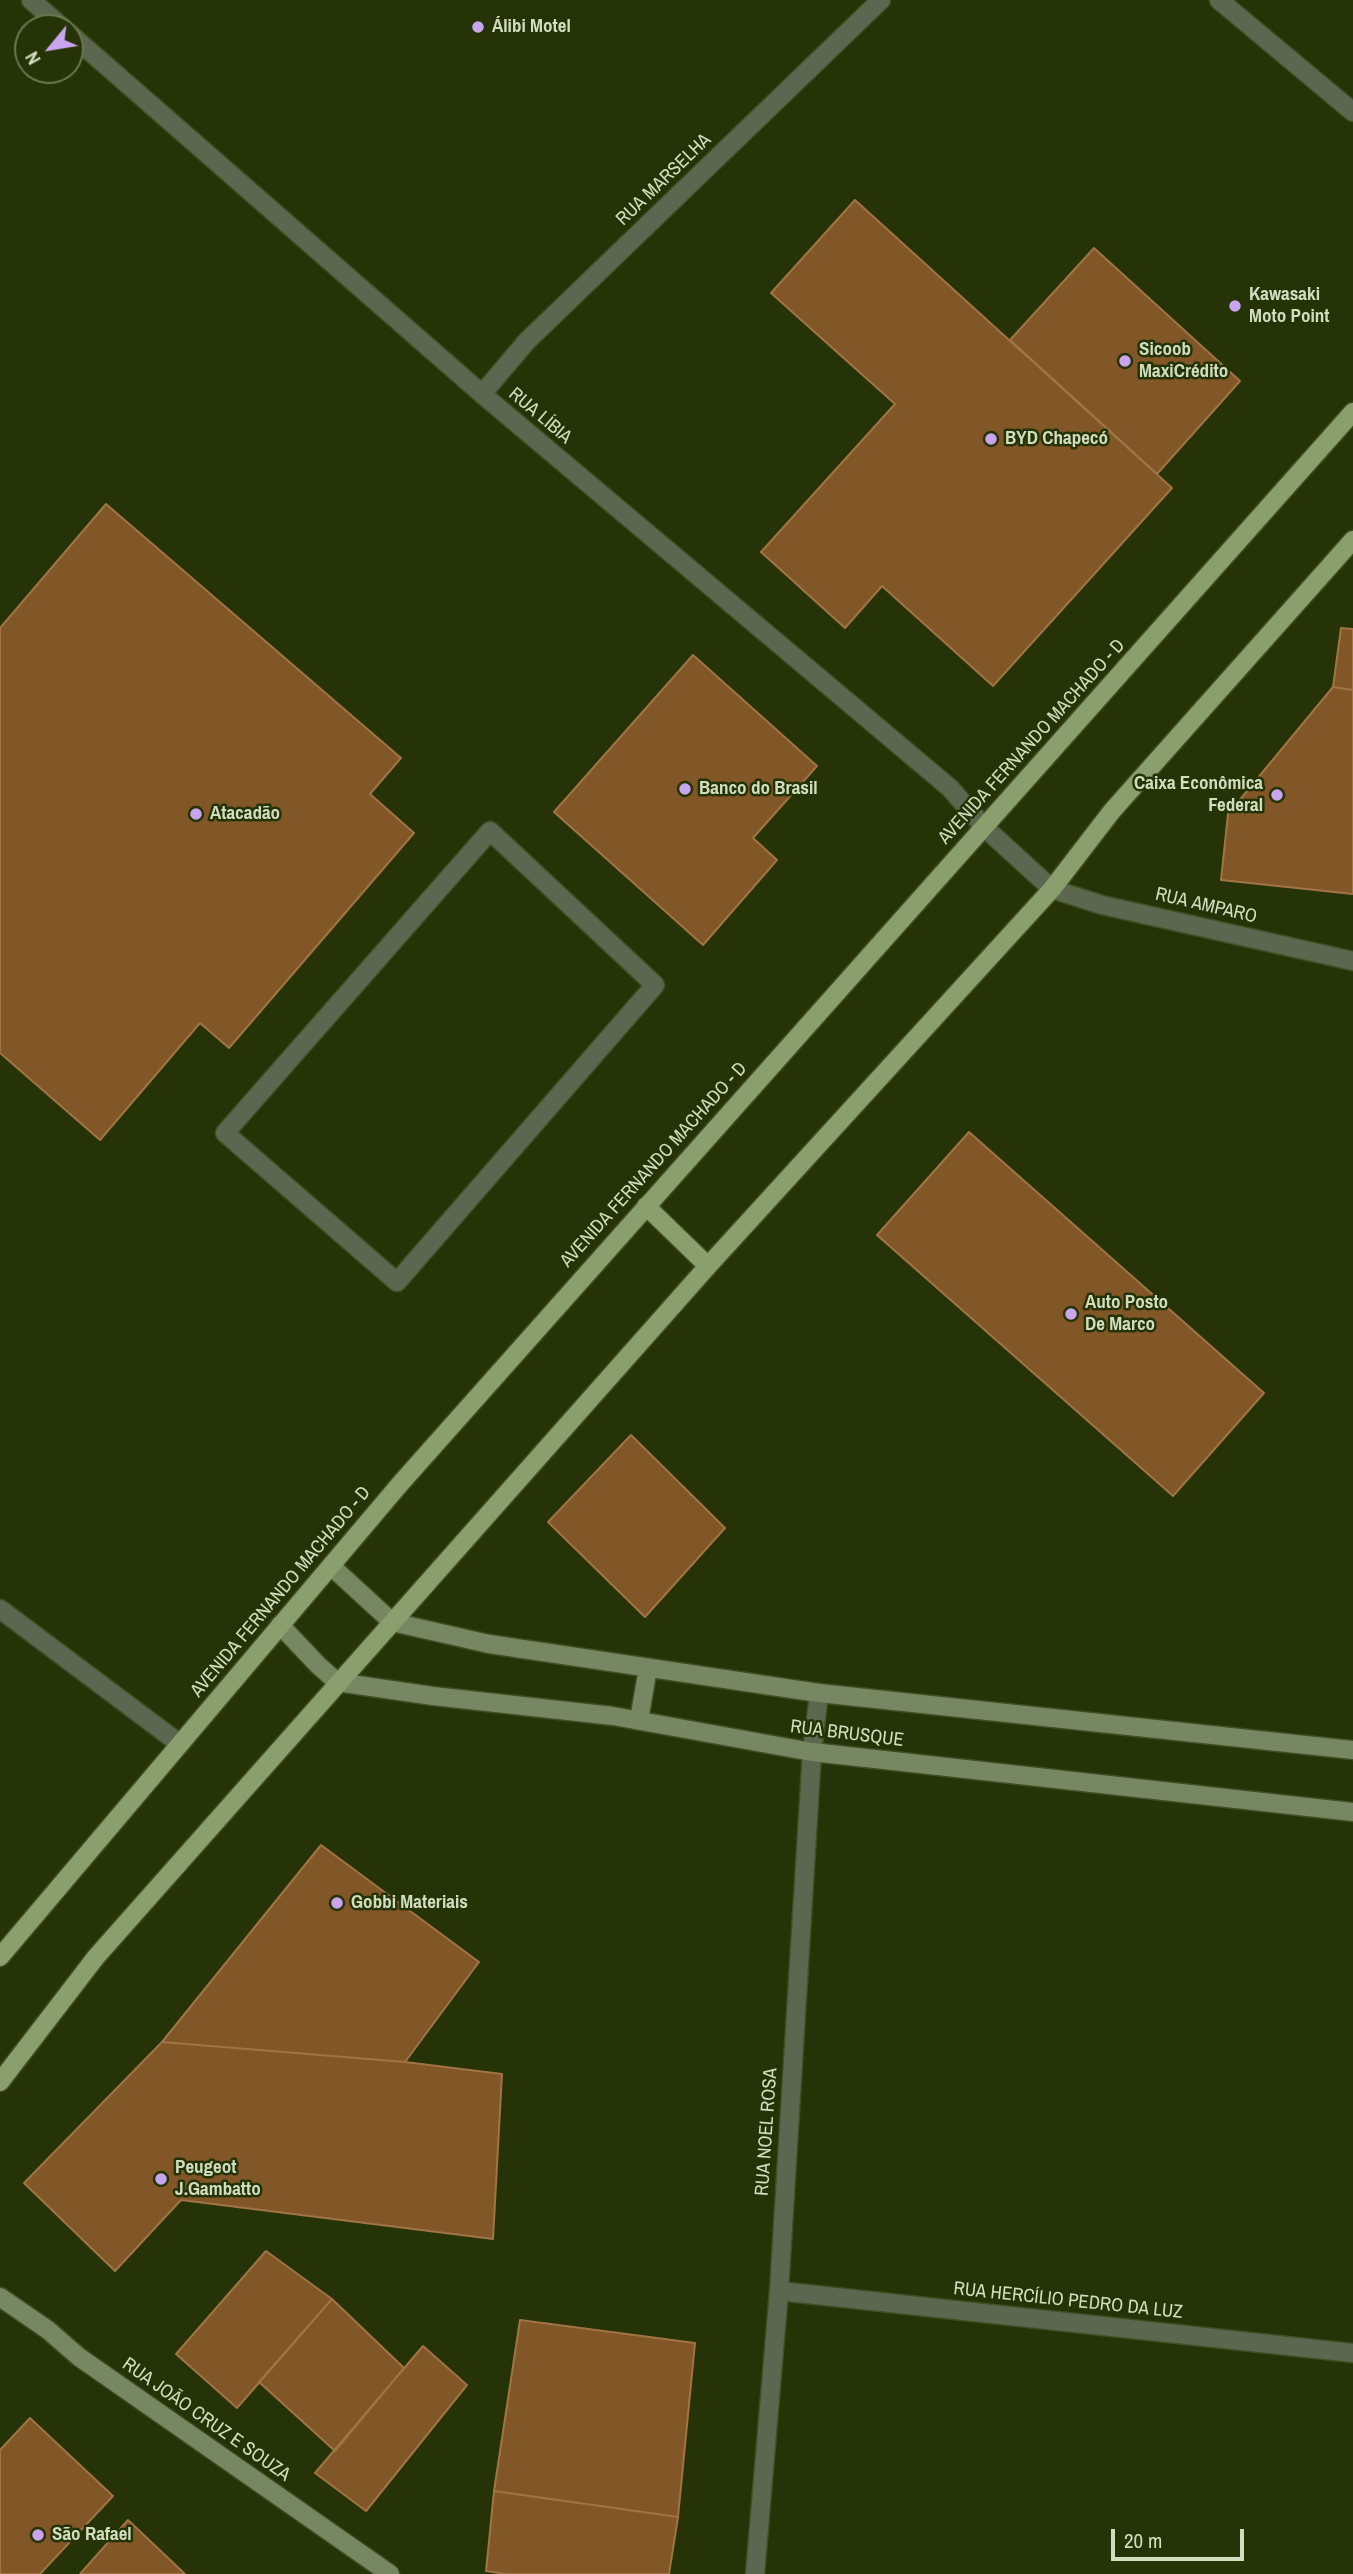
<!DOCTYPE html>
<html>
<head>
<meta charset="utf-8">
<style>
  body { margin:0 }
  #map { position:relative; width:1353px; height:2574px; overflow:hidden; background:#253306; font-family:"Archivo Narrow",sans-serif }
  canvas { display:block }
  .north { position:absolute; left:14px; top:14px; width:70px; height:70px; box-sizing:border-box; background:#253306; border:2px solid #6a7750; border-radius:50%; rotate:240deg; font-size:19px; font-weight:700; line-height:28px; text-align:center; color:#d1ddbf }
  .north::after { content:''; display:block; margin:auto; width:24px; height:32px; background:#c9a5ee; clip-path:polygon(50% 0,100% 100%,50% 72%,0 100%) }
  .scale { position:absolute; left:1111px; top:2529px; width:133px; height:32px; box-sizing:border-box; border:4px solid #d1ddbf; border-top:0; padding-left:9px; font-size:21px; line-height:24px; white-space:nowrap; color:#d1ddbf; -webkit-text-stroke:5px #253306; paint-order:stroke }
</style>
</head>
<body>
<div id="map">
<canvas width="1353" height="2574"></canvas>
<div class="north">N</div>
<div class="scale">20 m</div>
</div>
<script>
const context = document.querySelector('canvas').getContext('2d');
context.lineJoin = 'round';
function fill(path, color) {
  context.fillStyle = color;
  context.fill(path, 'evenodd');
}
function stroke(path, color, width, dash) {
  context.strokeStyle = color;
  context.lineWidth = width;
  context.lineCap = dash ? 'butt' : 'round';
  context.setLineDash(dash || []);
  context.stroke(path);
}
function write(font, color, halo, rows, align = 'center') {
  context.font = font + ' "Archivo Narrow",sans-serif';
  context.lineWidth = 5;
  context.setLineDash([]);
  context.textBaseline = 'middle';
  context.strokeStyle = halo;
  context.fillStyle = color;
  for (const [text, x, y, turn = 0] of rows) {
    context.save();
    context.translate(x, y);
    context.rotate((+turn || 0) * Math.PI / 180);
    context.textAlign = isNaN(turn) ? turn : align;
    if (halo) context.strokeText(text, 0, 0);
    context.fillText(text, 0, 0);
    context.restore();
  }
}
const building = new Path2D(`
  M 855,200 L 1172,488 L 993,686 L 882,586 L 845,628 L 761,552 L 895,404 L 771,293 Z
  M 1094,248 L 1240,381 L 1157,474 L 1010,340 Z
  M 106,504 L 401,758 L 370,794 L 414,833 L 229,1048 L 200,1023 L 100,1140 L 0,1053 L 0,628 Z
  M 1341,628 L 1353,629 L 1353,690 L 1333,687 Z
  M 693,655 L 817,766 L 753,838 L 777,860 L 703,945 L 554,812 Z
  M 1333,687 L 1353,690 L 1353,894 L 1221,880 L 1228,814 Z
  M 969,1132 L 1264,1393 L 1173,1496 L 877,1235 Z
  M 631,1435 L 725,1528 L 645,1617 L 548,1522 Z
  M 321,1845 L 479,1962 L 405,2062 L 162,2042 Z
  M 162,2042 L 405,2062 L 502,2074 L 493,2239 L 181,2200 L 115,2271 L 24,2183 Z
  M 266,2251 L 332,2299 L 237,2408 L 176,2354 Z
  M 332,2299 L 404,2368 L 335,2451 L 259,2382 Z
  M 520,2320 L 695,2343 L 678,2517 L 494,2491 Z
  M 423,2346 L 467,2385 L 366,2511 L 315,2473 Z
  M 30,2418 L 113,2496 L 40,2574 L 0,2574 L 0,2450 Z
  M 494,2491 L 678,2517 L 669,2574 L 506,2574 L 486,2571 Z
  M 128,2520 L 185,2574 L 80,2574 Z`);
const lane = new Path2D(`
  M 490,831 L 655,985 L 397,1282 L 225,1133 Z
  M 0,1609 L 180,1744`);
const street = new Path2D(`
  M 31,0 L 63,28
  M 1219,0 L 1353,112
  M 70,34 L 482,394 L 950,788 L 984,827 L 1052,889 L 1102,905 L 1353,961
  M 482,394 L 527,341 L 881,0
  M 779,2291 L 1353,2353
  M 755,2574 L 779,2291 L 812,1752 L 819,1693`);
const secondary = new Path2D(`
  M 331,1566 L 392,1622 L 489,1644 L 819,1693 L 1353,1750
  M 280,1625 L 318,1665 L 337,1682 L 433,1696 L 613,1716 L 812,1752 L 1353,1812
  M 639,1720 L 648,1668
  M 0,2297 L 48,2330 L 79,2357 L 390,2574`);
const primary = new Path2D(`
  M 646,1206 L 708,1266
  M 0,1957 L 400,1484 L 1353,412
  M 0,2082 L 96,1957 L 708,1266 L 1052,889 L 1112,811 L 1353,540`);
const markers = [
  [478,27,7,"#c9a5ee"],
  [1235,306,7,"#c9a5ee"],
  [1125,361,7,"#c9a5ee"],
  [991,439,7,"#c9a5ee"],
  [685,789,7,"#c9a5ee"],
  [1277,795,7,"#c9a5ee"],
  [196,814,7,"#c9a5ee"],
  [1071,1314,7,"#c9a5ee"],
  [337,1903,7,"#c9a5ee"],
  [161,2179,7,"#c9a5ee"],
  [38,2535,7,"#c9a5ee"]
];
const poiNames = [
  ["Álibi Motel",492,27],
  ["Kawasaki",1249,295],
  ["Moto Point",1249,317],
  ["Sicoob",1139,350],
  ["MaxiCrédito",1139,372],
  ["BYD Chapecó",1005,439],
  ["Caixa Econômica",1263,784,"right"],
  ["Federal",1263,806,"right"],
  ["Banco do Brasil",699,789],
  ["Atacadão",210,814],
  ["Auto Posto",1085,1303],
  ["De Marco",1085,1325],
  ["Gobbi Materiais",351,1903],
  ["Peugeot",175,2168],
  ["J.Gambatto",175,2190],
  ["São Rafael",52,2535]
];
const streetNames = [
  ["RUA MARSELHA",664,180,-44],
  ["RUA LÍBIA",540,416,40],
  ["AVENIDA FERNANDO MACHADO - D",1032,742,-48],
  ["RUA AMPARO",1206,906,13],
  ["AVENIDA FERNANDO MACHADO - D",654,1165,-48],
  ["AVENIDA FERNANDO MACHADO - D",281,1592,-50],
  ["RUA BRUSQUE",847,1734,7],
  ["RUA NOEL ROSA",767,2132,-86],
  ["RUA HERCÍLIO PEDRO DA LUZ",1068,2301,6],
  ["RUA JOÃO CRUZ E SOUZA",206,2420,35]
];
fill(building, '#825727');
stroke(building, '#a17445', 2);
stroke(lane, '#414e24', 21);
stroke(street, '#414e24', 21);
stroke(secondary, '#414e24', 21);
stroke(primary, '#414e24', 21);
stroke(lane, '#5d674f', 18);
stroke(street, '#5d674f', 18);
stroke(secondary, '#778761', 18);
stroke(primary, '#8b9f6e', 18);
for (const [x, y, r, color] of markers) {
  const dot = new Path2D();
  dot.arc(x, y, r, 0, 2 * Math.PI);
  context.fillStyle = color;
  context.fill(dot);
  stroke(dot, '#253306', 2.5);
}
write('bold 19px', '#d1ddbf', '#253306', poiNames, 'left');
write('19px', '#d1ddbf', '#253306', streetNames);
</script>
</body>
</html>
